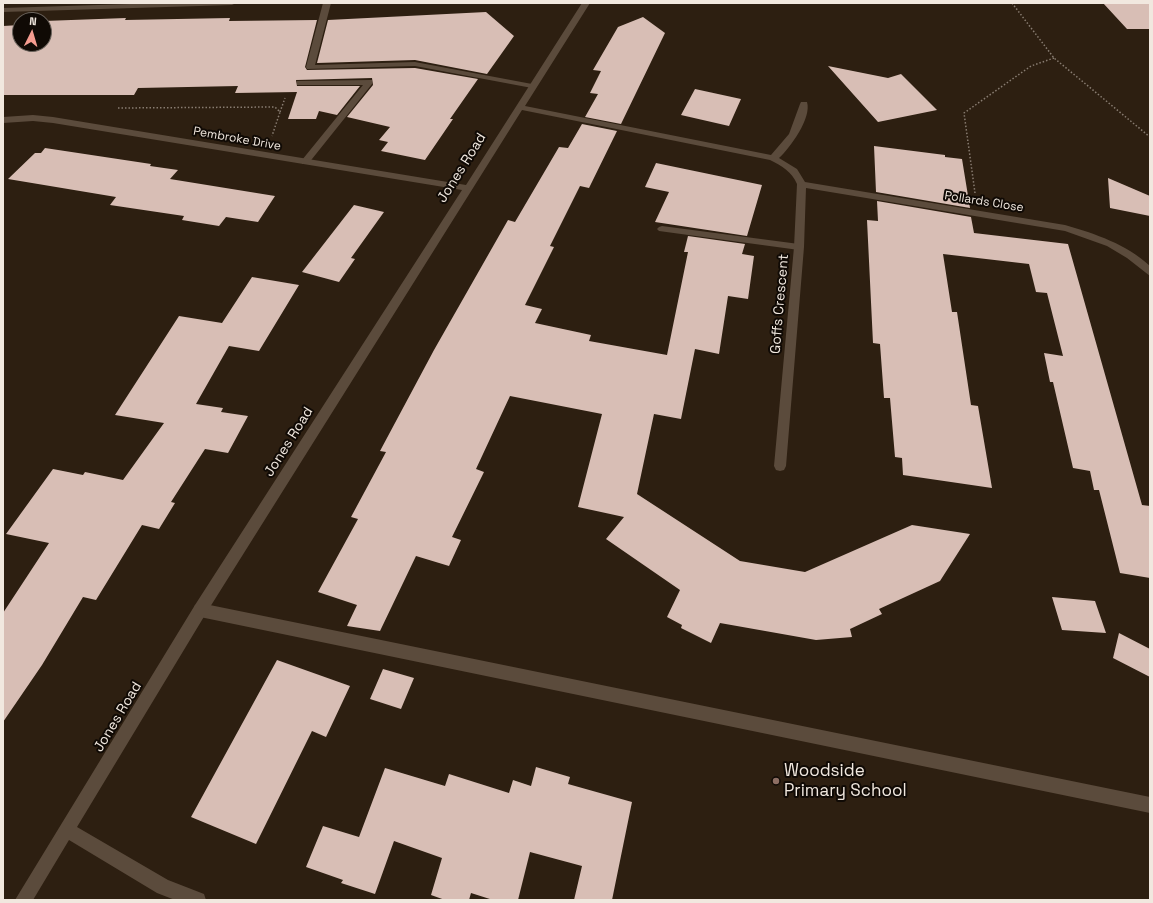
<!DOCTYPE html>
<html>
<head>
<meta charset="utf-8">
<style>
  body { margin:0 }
  #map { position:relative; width:1153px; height:903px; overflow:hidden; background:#2d1f11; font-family:"Space Grotesk",sans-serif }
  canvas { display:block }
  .frame { position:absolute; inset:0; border:4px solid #f1e8df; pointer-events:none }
  .north { position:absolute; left:12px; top:12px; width:40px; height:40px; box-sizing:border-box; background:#100a05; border:1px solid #6a635c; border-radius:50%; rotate:5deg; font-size:11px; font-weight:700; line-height:16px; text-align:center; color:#f1e8df }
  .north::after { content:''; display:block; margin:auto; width:14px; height:18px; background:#f59c90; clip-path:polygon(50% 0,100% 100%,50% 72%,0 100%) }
</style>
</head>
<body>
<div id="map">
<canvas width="1153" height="903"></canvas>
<div class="frame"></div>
<div class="north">N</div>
</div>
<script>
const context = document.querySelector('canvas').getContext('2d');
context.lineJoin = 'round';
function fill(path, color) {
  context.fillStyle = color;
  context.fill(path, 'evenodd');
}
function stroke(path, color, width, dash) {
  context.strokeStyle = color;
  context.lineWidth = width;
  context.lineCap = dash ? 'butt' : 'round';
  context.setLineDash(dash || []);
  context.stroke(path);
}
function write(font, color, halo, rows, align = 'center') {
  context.font = font + ' "Space Grotesk",sans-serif';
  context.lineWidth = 4;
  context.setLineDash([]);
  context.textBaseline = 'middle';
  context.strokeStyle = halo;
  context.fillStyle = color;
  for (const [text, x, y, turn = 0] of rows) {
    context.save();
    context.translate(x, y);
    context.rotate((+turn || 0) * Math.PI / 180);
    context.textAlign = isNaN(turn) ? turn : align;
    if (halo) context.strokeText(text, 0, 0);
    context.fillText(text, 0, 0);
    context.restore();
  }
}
const building = new Path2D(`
  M 1103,3 L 1150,3 L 1150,29 L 1127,29 Z
  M 486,12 L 514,36 L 487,74 L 415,60 L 317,63 L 328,20 Z
  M 643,17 L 665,33 L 621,124 L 585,117 L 598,94 L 590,93 L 601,71 L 593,70 L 618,27 Z
  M 126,18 L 125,20 L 230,18 L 229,21 L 317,20 L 305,67 L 307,70 L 415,68 L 478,79 L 450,119 L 453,119 L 425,160 L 381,151 L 388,142 L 379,140 L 390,127 L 347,117 L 373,85 L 372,78 L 296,80 L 297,86 L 360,86 L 337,115 L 319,111 L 316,119 L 288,119 L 297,92 L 235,93 L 238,86 L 138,88 L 134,95 L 3,95 L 3,26 L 20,25 L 20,44 L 44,44 L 44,21 Z
  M 828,66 L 888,78 L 901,74 L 937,110 L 878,122 Z
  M 695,89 L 741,99 L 729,126 L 681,115 Z
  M 582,124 L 617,131 L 589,188 L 580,186 L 550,246 L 554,247 L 525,305 L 542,309 L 535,323 L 591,335 L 589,341 L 667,355 L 688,252 L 684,252 L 688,236 L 745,244 L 742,254 L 754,256 L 748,299 L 728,296 L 719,354 L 695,349 L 681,419 L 654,414 L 637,494 L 740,561 L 805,572 L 912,525 L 970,534 L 940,581 L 879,609 L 882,614 L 850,629 L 852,637 L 816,640 L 720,623 L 711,643 L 681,628 L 682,625 L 667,617 L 680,590 L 606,539 L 624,517 L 578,507 L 602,414 L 510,396 L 476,469 L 484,472 L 452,537 L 461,540 L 449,566 L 416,556 L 380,631 L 347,626 L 357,605 L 318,592 L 358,519 L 351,517 L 386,452 L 380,451 L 434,350 L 508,220 L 515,222 L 559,147 L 568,148 Z
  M 874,146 L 945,155 L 945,157 L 962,159 L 970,208 L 876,192 Z
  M 45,148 L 151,164 L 150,166 L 178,170 L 170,179 L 275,196 L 258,222 L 226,217 L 219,226 L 182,220 L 184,216 L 110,205 L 116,197 L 8,179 L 35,153 L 41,153 Z
  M 656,163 L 762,185 L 747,236 L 655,222 L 669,192 L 645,187 Z
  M 1108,178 L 1150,196 L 1150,216 L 1110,208 Z
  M 877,201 L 971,217 L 974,233 L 1068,244 L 1142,505 L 1150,506 L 1150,578 L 1120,573 L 1099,490 L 1094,490 L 1090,471 L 1073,468 L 1053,382 L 1050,382 L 1044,353 L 1063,356 L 1047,293 L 1036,292 L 1029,264 L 943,254 L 952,312 L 957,312 L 971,405 L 978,406 L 992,488 L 903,475 L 902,458 L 895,457 L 890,398 L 884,398 L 880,344 L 873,343 L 867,220 L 878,221 Z
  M 354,205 L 384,212 L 351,258 L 355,259 L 339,282 L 302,272 Z
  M 252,277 L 299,285 L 259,351 L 229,346 L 196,404 L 223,408 L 221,412 L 248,416 L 228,453 L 205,449 L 171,502 L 175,503 L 159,529 L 142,525 L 96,600 L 83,597 L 42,665 L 3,722 L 3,613 L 49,543 L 6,534 L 53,469 L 83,475 L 85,472 L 123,480 L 164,423 L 115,415 L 179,316 L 222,323 Z
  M 1052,597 L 1095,601 L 1106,633 L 1062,630 Z
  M 1119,633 L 1150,649 L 1150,677 L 1113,658 Z
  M 277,660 L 350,686 L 326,737 L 312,731 L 256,844 L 191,817 Z
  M 383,669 L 414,678 L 401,709 L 370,699 Z
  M 536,767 L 570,777 L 568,784 L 632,802 L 612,900 L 574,900 L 582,866 L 530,852 L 518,900 L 493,900 L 471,893 L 469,900 L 445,900 L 431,895 L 442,858 L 394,841 L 375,894 L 341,883 L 343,880 L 306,867 L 323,826 L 359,837 L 385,768 L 445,786 L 449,774 L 509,793 L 513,780 L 531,786 Z`);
const path = new Path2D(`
  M 1012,3 L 1054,58 L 1150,137
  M 118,108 L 275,107 L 280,112 L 272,136
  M 280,112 L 285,98
  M 975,193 L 964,113 L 1031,66 L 1054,58`);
const lane = new Path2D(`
  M 323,3 L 331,3 L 315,65 L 415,62 L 532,84 L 536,86 L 532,88 L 415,66 L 307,69 L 306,67 Z
  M 369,80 L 372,80 L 372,84 L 308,164 L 302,164 L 302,160 L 363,85 L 297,85 L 297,81 Z
  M 662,226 L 799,244 L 804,247 L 799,250 L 659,231 L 657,229 L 659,227 Z
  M 200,603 L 1150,797 L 1150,813 L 200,617 L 195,615 L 193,610 L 195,605 Z`);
const street = new Path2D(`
  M 161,3 L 236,3 L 232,5 L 3,12 L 3,8 Z
  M 582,3 L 590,3 L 525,106 L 771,155 L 789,134 L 800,104 L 801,102 L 807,102 C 812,118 790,148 779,158 L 797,169 L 805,182 L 1065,225 C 1096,234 1126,244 1150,266 L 1150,276 L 1127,258 L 1107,246 L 1065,231 L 806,188 L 804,247 L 786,466 L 784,470 L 780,471 L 776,470 L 774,466 L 794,247 L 797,184 C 792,172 782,166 770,160 L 522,110 L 205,615 L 77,827 L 168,880 L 204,894 L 206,900 L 175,900 L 157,893 L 69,840 L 33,900 L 15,900 L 195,605 L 462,190 L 53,123 L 33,121 L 3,123 L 3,117 L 33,115 L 53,117 L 466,185 Z`);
const markers = [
  [776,781,4,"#8d6e63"]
];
const farStreetnames = [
  ["Pembroke Drive",237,139,10],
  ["Pollards Close",984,202,9]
];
const streetNames = [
  ["Jones Road",462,168,-58],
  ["Goffs Crescent",780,304,-85],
  ["Jones Road",289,442,-58],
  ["Jones Road",118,717,-59]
];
const nearPoinames = [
  ["Woodside",784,771],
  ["Primary School",784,791]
];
fill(building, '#d8beb5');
stroke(path, '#887c71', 1.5, [1.5, 2]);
fill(lane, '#5b4b3c');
fill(street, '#5b4b3c');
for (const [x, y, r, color] of markers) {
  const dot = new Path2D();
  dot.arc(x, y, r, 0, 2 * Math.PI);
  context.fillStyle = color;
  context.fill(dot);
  stroke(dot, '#100a05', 1.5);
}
write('12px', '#f1e8df', '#100a05', farStreetnames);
write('14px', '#f1e8df', '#100a05', streetNames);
write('17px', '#f1e8df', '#100a05', nearPoinames, 'left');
</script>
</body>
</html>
